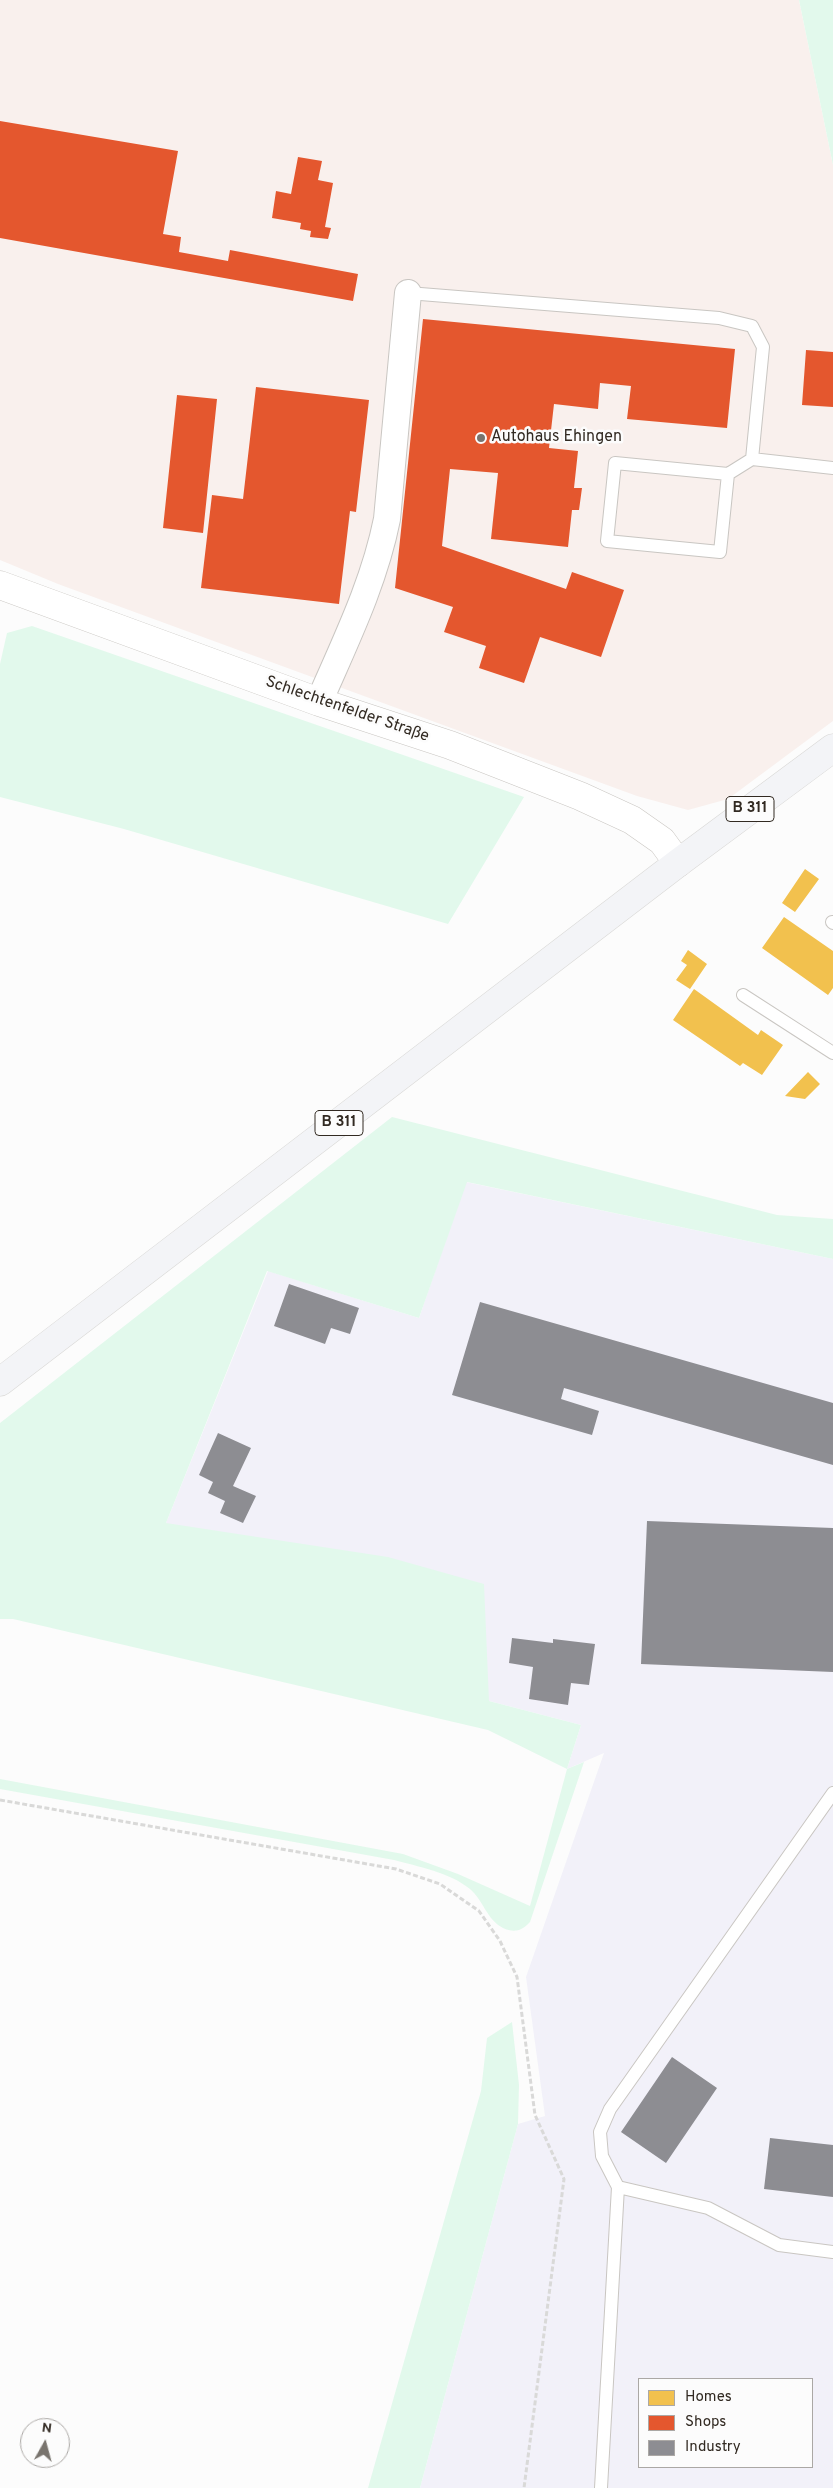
<!DOCTYPE html>
<html>
<head>
<meta charset="utf-8">
<style>
  body { margin:0 }
  #map { position:relative; width:833px; height:2488px; overflow:hidden; background:#fcfcfc; font-family:Overpass,sans-serif }
  canvas { display:block }
  .legend { position:absolute; left:638px; top:2378px; width:175px; height:90px; box-sizing:border-box; background:#fcfcfc; border:1px solid #aba8a5; margin:0; padding:6px 9px; list-style:none; font-size:15px; color:#322a22 }
  .legend li { display:flex; align-items:center; gap:10px; height:25px }
  .legend b { width:25px; border:1px solid #aba8a5 }
  .north { position:absolute; left:20px; top:2418px; width:50px; height:50px; box-sizing:border-box; background:#fcfcfc; border:1px solid #aba8a5; border-radius:50%; rotate:7deg; font-size:14px; font-weight:700; line-height:20px; text-align:center; color:#322a22 }
  .north::after { content:''; display:block; margin:auto; width:18px; height:22px; background:#79746e; clip-path:polygon(50% 0,100% 100%,50% 72%,0 100%) }
</style>
</head>
<body>
<div id="map">
<canvas width="833" height="2488"></canvas>
<ul class="legend">
<li><b style="height:14px;background:#f2c14e"></b>Homes</li>
<li><b style="height:14px;background:#e4572e"></b>Shops</li>
<li><b style="height:14px;background:#8d8d92"></b>Industry</li>
</ul>
<div class="north">N</div>
</div>
<script>
const context = document.querySelector('canvas').getContext('2d');
context.lineJoin = 'round';
function fill(path, color) {
  context.fillStyle = color;
  context.fill(path, 'evenodd');
}
function stroke(path, color, width, dash) {
  context.strokeStyle = color;
  context.lineWidth = width;
  context.lineCap = dash ? 'butt' : 'round';
  context.setLineDash(dash || []);
  context.stroke(path);
}
function write(font, color, halo, rows, align = 'center') {
  context.font = font + ' Overpass,sans-serif';
  context.lineWidth = 5;
  context.setLineDash([]);
  context.textBaseline = 'middle';
  context.strokeStyle = halo;
  context.fillStyle = color;
  for (const [text, x, y, turn = 0] of rows) {
    context.save();
    context.translate(x, y);
    context.rotate((+turn || 0) * Math.PI / 180);
    context.textAlign = isNaN(turn) ? turn : align;
    if (halo) context.strokeText(text, 0, 0);
    context.fillText(text, 0, 0);
    context.restore();
  }
}
const commercial = new Path2D(`
  M 0,0 L 799,0 L 833,165 L 833,721 L 728,799 L 688,810 L 637,796 L 58,584 L 0,560 Z`);
const industrial = new Path2D(`
  M 466,1182 L 833,1259 L 833,2488 L 420,2488 L 518,2124 L 545,2116 L 526,1977 L 604,1753 L 567,1769 L 581,1725 L 489,1701 L 166,1523 L 268,1271 L 419,1318 ZM 639,2379 L 812,2379 L 812,2467 L 639,2467 Z`);
const green = new Path2D(`
  M 799,0 L 833,0 L 833,165 Z
  M 32,626 L 524,797 L 448,924 L 124,829 L 0,797 L 0,664 L 7,633 Z
  M 392,1117 L 777,1215 L 833,1219 L 833,1259 L 467,1182 L 419,1318 L 267,1271 L 166,1523 L 388,1557 L 484,1584 L 489,1701 L 581,1725 L 567,1769 L 584,1762 L 530,1922 C 522,1931 514,1933 503,1928 C 487,1920 483,1900 470,1889 C 449,1872 419,1867 394,1860 L 0,1789 L 0,1779 L 403,1854 L 458,1874 L 530,1906 L 567,1769 L 488,1730 L 13,1619 L 0,1619 L 0,1423 Z
  M 512,2022 L 519,2085 L 518,2124 L 420,2488 L 368,2488 L 481,2091 L 487,2038 Z`);
const homes = new Path2D(`
  M 805,869 L 819,879 L 795,912 L 782,903 Z
  M 784,917 L 833,951 L 833,988 L 828,995 L 762,948 Z
  M 688,950 L 707,964 L 690,989 L 676,980 L 687,965 L 681,961 Z
  M 694,989 L 758,1035 L 761,1030 L 783,1045 L 762,1075 L 743,1063 L 740,1066 L 673,1020 Z
  M 808,1072 L 820,1084 L 805,1099 L 785,1096 Z`);
const shops = new Path2D(`
  M 0,121 L 178,151 L 163,234 L 181,237 L 179,252 L 228,261 L 230,250 L 358,274 L 353,301 L 0,238 Z
  M 298,157 L 322,161 L 318,180 L 333,183 L 325,227 L 331,228 L 328,239 L 310,237 L 311,231 L 300,229 L 301,223 L 272,218 L 276,191 L 291,194 Z
  M 423,319 L 735,349 L 727,428 L 627,419 L 631,386 L 600,383 L 598,409 L 554,404 L 549,448 L 578,451 L 574,488 L 582,488 L 579,510 L 572,510 L 568,547 L 491,539 L 498,473 L 450,469 L 442,546 L 566,589 L 572,572 L 624,590 L 601,657 L 540,637 L 524,683 L 479,668 L 486,646 L 444,632 L 453,607 L 395,588 Z
  M 806,350 L 833,352 L 833,407 L 802,405 Z
  M 256,387 L 369,400 L 356,512 L 350,511 L 339,604 L 201,588 L 212,495 L 243,499 Z
  M 177,395 L 217,399 L 203,533 L 163,528 Z`);
const industry = new Path2D(`
  M 289,1284 L 359,1308 L 350,1334 L 331,1328 L 325,1344 L 274,1326 Z
  M 480,1302 L 833,1403 L 833,1465 L 564,1388 L 561,1399 L 599,1411 L 592,1435 L 452,1395 Z
  M 218,1433 L 251,1448 L 233,1486 L 256,1496 L 243,1523 L 220,1513 L 225,1501 L 208,1493 L 213,1482 L 199,1475 Z
  M 647,1521 L 833,1528 L 833,1672 L 641,1664 Z
  M 512,1638 L 553,1643 L 553,1639 L 595,1644 L 589,1685 L 571,1683 L 568,1705 L 529,1699 L 533,1667 L 509,1663 Z
  M 672,2057 L 717,2088 L 666,2163 L 621,2132 Z
  M 770,2138 L 833,2145 L 833,2197 L 764,2189 Z`);
const path = new Path2D(`
  M 0,1800 L 396,1869 L 440,1884 L 479,1911 L 500,1941 L 517,1977 L 535,2115 L 564,2179 L 524,2488`);
const lane = new Path2D(`
  M 408,293 L 719,318 L 752,326 L 763,347 L 752,459
  M 728,474 L 720,552 L 607,541 L 615,463 L 728,474 L 752,459 L 833,468
  M 832,922 L 833,923
  M 743,995 L 833,1053
  M 618,2187 L 708,2208 L 779,2245 L 833,2252
  M 601,2488 L 618,2187 L 602,2156 L 600,2132 L 610,2109 L 833,1793`);
const street = new Path2D(`
  M 319,702 C 345,642 374,584 387,519 L 408,293`);
const secondary = new Path2D(`
  M 0,585 L 319,702 L 450,745 L 580,796 L 632,820 L 662,841 L 678,863`);
const primary = new Path2D(`
  M 0,1382 L 678,863 L 833,748`);
const markers = [
  [481,438,5,"#79746e"]
];
const shields = [
  [750,809,48],
  [339,1123,48]
];
const shieldNames = [
  ["B 311",750,809],
  ["B 311",339,1123]
];
const poiNames = [
  ["Autohaus Ehingen",491,438]
];
const streetNames = [
  ["Schlechtenfelder Straße",347,710,19]
];
fill(commercial, '#f9f0ed');
fill(industrial, '#f2f1f9');
fill(green, '#e2f9ec');
fill(homes, '#f2c14e');
fill(shops, '#e4572e');
fill(industry, '#8d8d92');
stroke(lane, '#c9c6c2', 14);
stroke(street, '#c9c6c2', 28);
stroke(secondary, '#c9c6c2', 29);
stroke(primary, '#d9d8d6', 29);
stroke(path, '#d9d9d8', 3, [5, 2.5]);
stroke(lane, '#fff', 12);
stroke(street, '#fff', 26);
stroke(secondary, '#fff', 28);
stroke(primary, '#f3f4f7', 28);
for (const [x, y, r, color] of markers) {
  const dot = new Path2D();
  dot.arc(x, y, r, 0, 2 * Math.PI);
  context.fillStyle = color;
  context.fill(dot);
  stroke(dot, '#fcfcfc', 2);
}
for (const [x, y, w] of shields) {
  const box = new Path2D();
  box.roundRect(x - w / 2, y - 12.5, w, 25, 4);
  context.fillStyle = '#fcfcfc';
  context.fill(box);
  stroke(box, '#322a22', 1);
}
write('bold 15px', '#322a22', null, shieldNames);
write('16px', '#322a22', '#fcfcfc', poiNames, 'left');
write('16px', '#322a22', '#fcfcfc', streetNames);
</script>
</body>
</html>
